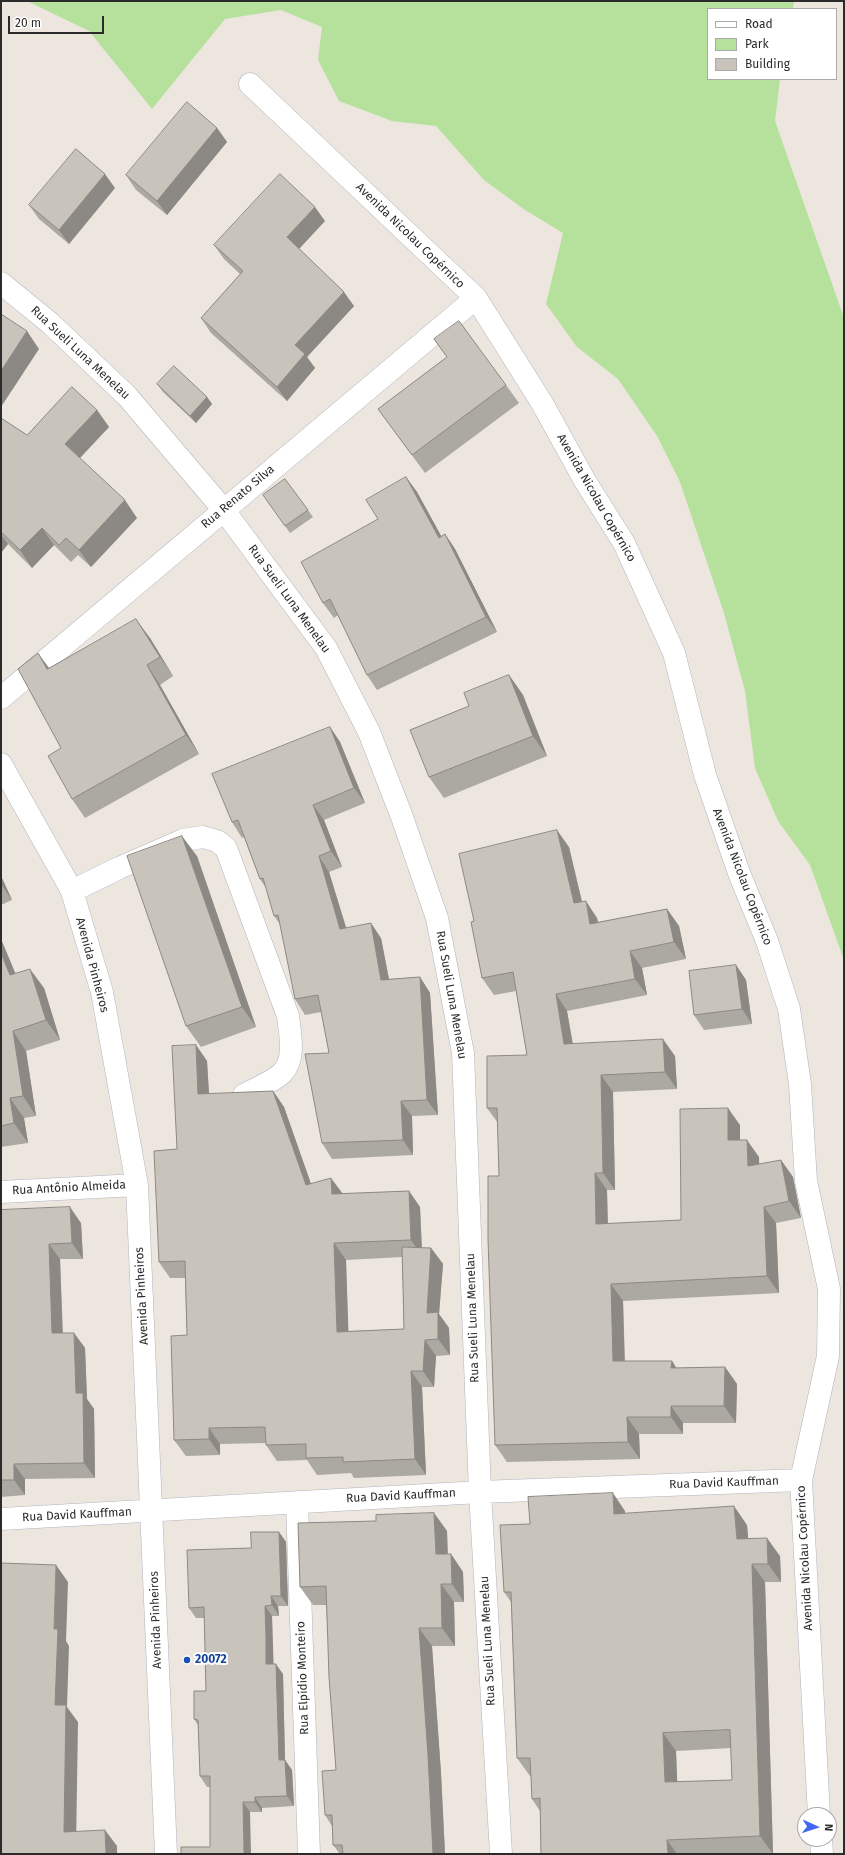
<!DOCTYPE html>
<html>
<head>
<meta charset="utf-8">
<style>
  body { margin:0 }
  #map { position:relative; width:845px; height:1855px; overflow:hidden; background:#ece6de; font-family:"Fira Sans",sans-serif }
  canvas { display:block }
  .frame { position:absolute; inset:0; border:2px solid #2b2b2b; pointer-events:none }
  .legend { position:absolute; left:707px; top:8px; width:130px; height:72px; box-sizing:border-box; background:#fff; border:1px solid #aaa; margin:0; padding:5px 7px; list-style:none; font-size:12px; color:#2b2b2b }
  .legend li { display:flex; align-items:center; gap:8px; height:20px }
  .legend b { width:20px; border:1px solid #aaa }
  .north { position:absolute; left:797px; top:1807px; width:40px; height:40px; box-sizing:border-box; background:#fff; border:1px solid #aaa; border-radius:50%; rotate:93deg; font-size:11px; font-weight:700; line-height:16px; text-align:center; color:#2b2b2b }
  .north::after { content:''; display:block; margin:auto; width:14px; height:18px; background:#4467f3; clip-path:polygon(50% 0,100% 100%,50% 72%,0 100%) }
  .scale { position:absolute; left:8px; top:16px; width:96px; height:18px; box-sizing:border-box; border:2px solid #2b2b2b; border-top:0; padding-left:5px; font-size:12px; line-height:14px; white-space:nowrap; color:#2b2b2b; -webkit-text-stroke:3px #fff; paint-order:stroke }
</style>
</head>
<body>
<div id="map">
<canvas width="845" height="1855"></canvas>
<div class="frame"></div>
<ul class="legend">
<li><b style="height:5px;background:#fff"></b>Road</li>
<li><b style="height:11px;background:#b5e19d"></b>Park</li>
<li><b style="height:11px;background:#c8c4bc"></b>Building</li>
</ul>
<div class="north">N</div>
<div class="scale">20 m</div>
</div>
<script>
const context = document.querySelector('canvas').getContext('2d');
context.lineJoin = 'round';
function fill(path, color) {
  context.fillStyle = color;
  context.fill(path, 'evenodd');
}
function stroke(path, color, width, dash) {
  context.strokeStyle = color;
  context.lineWidth = width;
  context.lineCap = dash ? 'butt' : 'round';
  context.setLineDash(dash || []);
  context.stroke(path);
}
function write(font, color, halo, rows, align = 'center') {
  context.font = font + ' "Fira Sans",sans-serif';
  context.lineWidth = 4;
  context.setLineDash([]);
  context.textBaseline = 'middle';
  context.strokeStyle = halo;
  context.fillStyle = color;
  for (const [text, x, y, turn = 0] of rows) {
    context.save();
    context.translate(x, y);
    context.rotate((+turn || 0) * Math.PI / 180);
    context.textAlign = isNaN(turn) ? turn : align;
    if (halo) context.strokeText(text, 0, 0);
    context.fillText(text, 0, 0);
    context.restore();
  }
}
const green = new Path2D(`
  M 27,1 L 794,1 L 793,9 L 708,9 L 708,79 L 780,79 L 775,121 L 844,318 L 844,960 L 810,865 L 778,821 L 755,768 L 745,691 L 724,613 L 680,482 L 657,436 L 618,379 L 577,347 L 546,304 L 563,233 L 525,210 L 484,180 L 436,126 L 392,121 L 339,101 L 318,60 L 322,27 L 281,10 L 225,19 L 152,109 L 89,31 Z`);
const minor = new Path2D(`
  M 250,84 L 476,298 L 542,403 L 585,481 L 624,543 L 674,653 L 705,775 L 739,873 L 767,941 L 789,1009 L 800,1084 L 806,1181 L 829,1289 L 828,1356 L 801,1480 L 819,1815
  M 1,283 L 50,323 L 127,396 L 223,509 L 326,648 L 369,732 L 402,817 L 437,918 L 463,1053 L 480,1492 L 501,1854
  M 1,698 L 476,298
  M 1,764 L 72,891 L 102,992 L 137,1185 L 166,1854
  M 72,891 L 119,868 L 183,840 L 203,837 L 217,841 L 226,848 L 288,1016 C 290,1033 296,1060 282,1073 C 274,1081 255,1089 244,1095
  M 1,1192 L 137,1185
  M 297,1502 L 309,1854
  M 1,1519 L 480,1492 L 801,1480
  M 821,1839 L 822,1854`);
const wall = new Path2D(`
  M 217,128 L 227,142 L 167,215 L 136,190 L 126,175 Z
  M 115,188 L 69,244 L 39,219 L 29,205 Z
  M 325,221 L 299,249 L 354,306 L 307,357 L 315,368 L 287,401 L 211,333 L 201,318 L 240,274 L 224,259 L 214,245 Z
  M 434,339 L 506,385 L 519,403 L 425,473 L 378,409 L 447,357 Z
  M 157,384 L 207,397 L 212,404 L 196,423 L 163,392 Z
  M 97,410 L 109,427 L 80,458 L 137,518 L 91,567 L 78,555 L 71,562 L 54,545 L 32,568 L 8,544 L 1,553 L 1,418 L 27,435 Z
  M 406,477 L 417,492 L 441,536 L 445,534 L 455,549 L 497,632 L 377,690 L 367,675 L 338,615 L 334,618 L 323,603 L 378,519 Z
  M 285,479 L 313,517 L 290,533 L 268,502 Z
  M 150,638 L 173,676 L 160,685 L 199,754 L 85,818 L 72,799 L 61,748 L 48,668 Z
  M 509,675 L 523,695 L 547,756 L 444,798 L 429,777 L 469,706 Z
  M 330,727 L 340,742 L 365,803 L 324,820 L 342,867 L 329,872 L 346,927 L 381,938 L 389,979 L 420,977 L 430,993 L 438,1115 L 412,1116 L 413,1155 L 332,1159 L 322,1143 L 329,1053 L 321,1012 L 305,1015 L 295,999 L 280,924 L 274,916 L 266,888 L 260,879 L 244,837 L 242,838 L 232,822 Z
  M 569,847 L 582,901 L 597,918 L 598,922 L 667,909 L 679,926 L 686,959 L 642,968 L 647,995 L 567,1011 L 573,1043 L 675,1056 L 677,1089 L 613,1092 L 615,1190 L 607,1190 L 608,1224 L 681,1220 L 740,1125 L 740,1140 L 759,1157 L 759,1164 L 781,1160 L 793,1177 L 801,1218 L 776,1223 L 779,1293 L 623,1301 L 625,1361 L 672,1361 L 676,1368 L 725,1367 L 737,1384 L 736,1423 L 683,1423 L 683,1434 L 639,1434 L 640,1459 L 507,1462 L 495,1445 L 499,1176 L 498,1123 L 487,1108 L 527,1055 L 516,991 L 494,995 L 482,978 L 474,921 Z
  M 197,856 L 256,1027 L 201,1047 L 186,1026 Z
  M 1,876 L 12,900 L 1,905 Z
  M 1,939 L 15,973 L 44,988 L 60,1040 L 26,1051 L 36,1116 L 24,1118 L 28,1143 L 1,1147 Z
  M 736,965 L 746,980 L 752,1024 L 704,1030 L 694,1015 Z
  M 196,1045 L 207,1061 L 209,1094 L 273,1091 L 284,1107 L 311,1184 L 342,1194 L 409,1191 L 420,1207 L 422,1248 L 431,1248 L 443,1264 L 439,1314 L 449,1328 L 450,1355 L 436,1356 L 434,1387 L 422,1387 L 426,1475 L 354,1478 L 351,1473 L 317,1475 L 307,1460 L 277,1461 L 266,1445 L 266,1443 L 220,1444 L 220,1455 L 186,1456 L 174,1440 L 187,1335 L 185,1278 L 170,1278 L 159,1262 L 177,1149 ZM 402,1257 L 404,1329 L 348,1331 L 346,1260 Z
  M 1,1210 L 81,1223 L 83,1259 L 60,1259 L 63,1333 L 74,1333 L 85,1348 L 87,1399 L 94,1409 L 95,1478 L 25,1479 L 25,1495 L 1,1497 Z
  M 625,1511 L 625,1513 L 747,1525 L 748,1539 L 780,1556 L 781,1582 L 765,1582 L 773,1854 L 541,1854 L 540,1811 L 532,1799 L 531,1776 L 530,1776 L 517,1758 L 511,1602 L 504,1592 L 530,1524 ZM 731,1748 L 732,1780 L 677,1782 L 676,1751 Z
  M 434,1513 L 447,1531 L 448,1554 L 451,1554 L 463,1572 L 464,1602 L 454,1602 L 455,1646 L 432,1646 L 441,1773 L 445,1854 L 340,1854 L 333,1845 L 332,1826 L 325,1815 L 336,1770 L 326,1605 L 313,1605 L 300,1587 L 376,1521 Z
  M 279,1532 L 286,1542 L 288,1606 L 278,1606 L 279,1616 L 272,1616 L 273,1664 L 283,1674 L 285,1760 L 292,1770 L 294,1806 L 262,1808 L 262,1812 L 250,1812 L 210,1847 L 210,1787 L 207,1787 L 200,1776 L 198,1725 L 194,1719 L 206,1691 L 204,1618 L 196,1618 L 189,1608 L 251,1548 Z`);
const shadedWall = new Path2D(`
  M 217,128 L 227,142 L 167,215 L 157,201 Z
  M 105,174 L 115,188 L 69,244 L 59,230 Z
  M 315,207 L 325,221 L 297,251 L 287,237 Z
  M 344,292 L 354,306 L 307,357 L 315,368 L 287,401 L 277,387 L 295,345 Z
  M 27,331 L 39,349 L 1,407 L 1,371 Z
  M 207,397 L 212,404 L 196,423 L 190,416 Z
  M 97,410 L 109,427 L 77,461 L 65,444 Z
  M 406,477 L 417,492 L 450,552 L 439,538 Z
  M 125,500 L 137,518 L 91,567 L 79,550 Z
  M 42,528 L 54,545 L 32,568 L 20,550 Z
  M 445,534 L 455,549 L 497,632 L 486,617 Z
  M 1,535 L 8,544 L 1,553 Z
  M 136,619 L 150,638 L 173,676 L 160,657 Z
  M 38,653 L 52,672 L 47,669 Z
  M 147,665 L 160,685 L 199,754 L 186,735 Z
  M 509,675 L 523,695 L 547,756 L 533,736 Z
  M 330,727 L 340,742 L 365,803 L 354,788 Z
  M 313,805 L 324,820 L 342,867 L 331,851 Z
  M 557,830 L 569,847 L 586,920 L 574,903 Z
  M 182,836 L 197,856 L 256,1027 L 242,1007 Z
  M 319,856 L 329,872 L 351,944 L 340,929 Z
  M 1,876 L 12,900 L 1,884 Z
  M 586,901 L 597,918 L 602,941 L 590,924 Z
  M 667,909 L 679,926 L 686,959 L 674,942 Z
  M 371,923 L 381,938 L 392,995 L 381,980 Z
  M 1,939 L 24,994 L 10,975 L 1,953 Z
  M 630,951 L 642,968 L 647,995 L 635,979 Z
  M 736,965 L 746,980 L 752,1024 L 742,1009 Z
  M 30,969 L 44,988 L 60,1040 L 46,1020 Z
  M 420,977 L 430,993 L 438,1115 L 427,1100 Z
  M 556,994 L 567,1011 L 575,1060 L 564,1044 Z
  M 13,1031 L 26,1051 L 36,1116 L 23,1096 Z
  M 663,1039 L 675,1056 L 677,1089 L 665,1072 Z
  M 196,1045 L 207,1061 L 210,1111 L 198,1094 Z
  M 601,1075 L 613,1092 L 615,1190 L 603,1173 Z
  M 273,1091 L 284,1107 L 317,1201 L 306,1185 Z
  M 10,1098 L 24,1118 L 28,1143 L 14,1123 Z
  M 401,1101 L 412,1116 L 413,1155 L 403,1140 Z
  M 728,1108 L 740,1125 L 740,1157 L 728,1140 Z
  M 747,1140 L 759,1157 L 760,1183 L 748,1166 Z
  M 781,1160 L 793,1177 L 801,1218 L 789,1201 Z
  M 595,1173 L 607,1190 L 608,1241 L 596,1224 Z
  M 331,1178 L 343,1194 L 332,1194 Z
  M 409,1191 L 420,1207 L 422,1256 L 411,1240 Z
  M 70,1207 L 81,1223 L 83,1259 L 72,1243 Z
  M 764,1207 L 776,1223 L 779,1293 L 767,1276 Z
  M 334,1243 L 346,1260 L 349,1348 L 337,1332 Z
  M 49,1244 L 60,1259 L 63,1349 L 52,1333 Z
  M 431,1248 L 443,1264 L 439,1314 L 449,1328 L 450,1355 L 438,1339 L 427,1313 Z
  M 611,1284 L 623,1301 L 625,1378 L 613,1361 Z
  M 74,1333 L 85,1348 L 87,1399 L 94,1409 L 95,1478 L 84,1463 L 76,1393 Z
  M 425,1340 L 436,1356 L 434,1387 L 423,1371 Z
  M 672,1361 L 683,1378 L 671,1368 Z
  M 725,1367 L 737,1384 L 736,1423 L 724,1406 Z
  M 411,1371 L 422,1387 L 426,1475 L 415,1459 Z
  M 671,1406 L 683,1423 L 683,1434 L 671,1417 Z
  M 627,1417 L 639,1434 L 640,1459 L 628,1442 Z
  M 209,1428 L 220,1444 L 220,1455 L 209,1439 Z
  M 14,1464 L 25,1479 L 25,1495 L 14,1480 Z
  M 613,1493 L 625,1511 L 626,1532 L 614,1514 Z
  M 734,1506 L 747,1525 L 750,1558 L 737,1539 Z
  M 434,1513 L 447,1531 L 448,1572 L 436,1554 Z
  M 279,1532 L 286,1542 L 288,1606 L 281,1596 Z
  M 767,1538 L 780,1556 L 781,1582 L 768,1564 Z
  M 451,1554 L 463,1572 L 464,1602 L 452,1584 Z
  M 752,1564 L 765,1582 L 773,1854 L 760,1836 Z
  M 56,1565 L 68,1582 L 66,1641 L 69,1646 L 67,1707 L 78,1722 L 76,1848 L 64,1832 L 55,1705 L 54,1629 Z
  M 441,1584 L 454,1602 L 455,1646 L 442,1628 Z
  M 271,1596 L 278,1606 L 279,1616 L 272,1605 Z
  M 265,1606 L 272,1616 L 274,1675 L 266,1664 Z
  M 419,1628 L 432,1646 L 441,1773 L 445,1854 L 433,1854 Z
  M 276,1664 L 283,1674 L 285,1760 L 292,1770 L 294,1806 L 287,1796 L 279,1760 Z
  M 663,1733 L 676,1751 L 678,1800 L 665,1782 Z
  M 255,1797 L 262,1808 L 262,1812 L 255,1802 Z
  M 243,1802 L 250,1812 L 251,1854 L 244,1854 Z
  M 105,1830 L 117,1846 L 117,1854 L 106,1854 Z
  M 667,1840 L 677,1854 L 668,1854 Z`);
const building = new Path2D(`
  M 187,102 L 217,128 L 157,201 L 126,175 Z
  M 76,149 L 105,174 L 59,230 L 29,205 Z
  M 280,174 L 315,207 L 287,237 L 344,292 L 295,345 L 305,354 L 277,387 L 201,318 L 243,271 L 214,245 Z
  M 1,314 L 27,331 L 1,371 Z
  M 459,321 L 506,385 L 412,455 L 378,409 L 447,357 L 434,339 Z
  M 174,366 L 207,397 L 190,416 L 157,384 Z
  M 72,387 L 97,410 L 65,444 L 125,500 L 79,550 L 66,538 L 59,545 L 42,528 L 20,550 L 1,532 L 1,418 L 27,435 Z
  M 406,477 L 439,538 L 445,534 L 486,617 L 367,675 L 330,599 L 323,603 L 301,562 L 378,519 L 366,500 Z
  M 285,479 L 308,510 L 285,526 L 263,495 Z
  M 136,619 L 160,657 L 147,665 L 186,735 L 72,799 L 48,756 L 61,748 L 18,669 L 38,653 L 47,669 Z
  M 509,675 L 533,736 L 429,777 L 410,730 L 469,706 L 464,693 Z
  M 330,727 L 354,788 L 313,805 L 331,851 L 319,856 L 340,929 L 371,923 L 381,980 L 420,977 L 427,1100 L 401,1101 L 403,1140 L 322,1143 L 305,1054 L 329,1053 L 318,995 L 295,999 L 278,915 L 274,916 L 263,878 L 260,879 L 238,820 L 232,822 L 212,774 Z
  M 557,830 L 574,903 L 586,901 L 590,924 L 667,909 L 674,942 L 630,951 L 635,979 L 556,994 L 564,1044 L 663,1039 L 665,1072 L 601,1075 L 603,1173 L 595,1173 L 596,1224 L 681,1220 L 680,1109 L 728,1108 L 728,1140 L 747,1140 L 748,1166 L 781,1160 L 789,1201 L 764,1207 L 767,1276 L 611,1284 L 613,1361 L 672,1361 L 671,1368 L 725,1367 L 724,1406 L 671,1406 L 671,1417 L 627,1417 L 628,1442 L 495,1445 L 488,1239 L 488,1176 L 499,1176 L 497,1108 L 487,1108 L 487,1056 L 527,1055 L 513,972 L 482,978 L 471,922 L 474,921 L 459,854 Z
  M 182,836 L 242,1007 L 186,1026 L 127,856 Z
  M 1,953 L 10,975 L 30,969 L 46,1020 L 13,1031 L 23,1096 L 10,1098 L 14,1123 L 1,1126 Z
  M 736,965 L 742,1009 L 694,1015 L 689,971 Z
  M 196,1045 L 198,1094 L 273,1091 L 306,1185 L 331,1178 L 332,1194 L 409,1191 L 411,1240 L 334,1243 L 337,1332 L 404,1329 L 402,1247 L 431,1248 L 427,1313 L 438,1312 L 438,1339 L 425,1340 L 423,1371 L 411,1371 L 415,1459 L 343,1462 L 343,1457 L 306,1458 L 306,1444 L 266,1445 L 265,1427 L 209,1428 L 209,1439 L 174,1440 L 171,1336 L 187,1335 L 185,1261 L 159,1262 L 154,1151 L 177,1149 L 172,1046 Z
  M 70,1207 L 72,1243 L 49,1244 L 52,1333 L 74,1333 L 76,1393 L 83,1393 L 84,1463 L 14,1464 L 14,1480 L 1,1480 L 1,1210 Z
  M 613,1493 L 614,1514 L 734,1506 L 737,1539 L 767,1538 L 768,1564 L 752,1564 L 760,1836 L 667,1840 L 668,1854 L 541,1854 L 540,1798 L 532,1799 L 530,1758 L 517,1758 L 511,1592 L 504,1592 L 500,1525 L 530,1524 L 528,1497 ZM 730,1730 L 732,1780 L 665,1782 L 663,1733 Z
  M 434,1513 L 436,1554 L 451,1554 L 452,1584 L 441,1584 L 442,1628 L 419,1628 L 428,1755 L 433,1854 L 343,1854 L 342,1845 L 333,1845 L 332,1815 L 325,1815 L 322,1771 L 336,1770 L 329,1677 L 326,1586 L 300,1587 L 298,1523 L 376,1521 L 376,1515 Z
  M 251,1532 L 279,1532 L 281,1596 L 271,1596 L 272,1605 L 265,1606 L 266,1637 L 266,1664 L 276,1664 L 279,1760 L 285,1760 L 287,1796 L 255,1797 L 255,1802 L 243,1802 L 244,1854 L 181,1854 L 181,1847 L 210,1847 L 210,1776 L 200,1776 L 198,1720 L 194,1719 L 194,1691 L 206,1691 L 204,1607 L 189,1608 L 187,1550 L 251,1548 Z
  M 1,1563 L 56,1565 L 54,1629 L 58,1629 L 55,1705 L 66,1705 L 64,1832 L 105,1830 L 106,1854 L 1,1854 Z`);
const markers = [
  [187,1660,4,"#1a4fb4"]
];
const streetNames = [
  ["Avenida Nicolau Copérnico",410,236,44],
  ["Rua Sueli Luna Menelau",80,353,43],
  ["Rua Renato Silva",238,497,-40],
  ["Avenida Nicolau Copérnico",596,498,60],
  ["Rua Sueli Luna Menelau",289,599,54],
  ["Avenida Nicolau Copérnico",742,877,69],
  ["Avenida Pinheiros",92,965,75],
  ["Rua Sueli Luna Menelau",451,995,80],
  ["Rua Antônio Almeida",69,1188,-3],
  ["Avenida Pinheiros",142,1296,-93],
  ["Rua Sueli Luna Menelau",473,1318,-92],
  ["Rua David Kauffman",724,1483,-2],
  ["Rua David Kauffman",401,1496,-3],
  ["Rua David Kauffman",77,1515,-3],
  ["Avenida Nicolau Copérnico",805,1558,-93],
  ["Avenida Pinheiros",156,1620,-92],
  ["Rua Sueli Luna Menelau",488,1641,-93],
  ["Rua Elpídio Monteiro",303,1678,-92]
];
const transitNames = [
  ["20072",195,1660]
];
fill(green, '#b5e19d');
stroke(minor, '#b1b4be', 23);
stroke(minor, '#fff', 22);
fill(wall, '#aca9a2');
fill(shadedWall, '#8c8984');
fill(building, '#c8c4bc');
stroke(building, '#8c8984', 1);
for (const [x, y, r, color] of markers) {
  const dot = new Path2D();
  dot.arc(x, y, r, 0, 2 * Math.PI);
  context.fillStyle = color;
  context.fill(dot);
  stroke(dot, '#fff', 1.5);
}
write('12px', '#2b2b2b', '#fff', streetNames);
write('bold 12px', '#164399', '#fff', transitNames, 'left');
</script>
</body>
</html>
